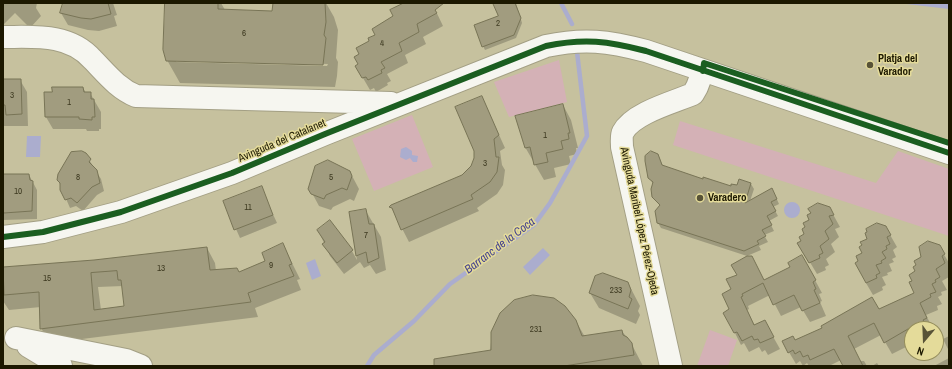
<!DOCTYPE html>
<html>
<head>
<meta charset="utf-8">
<style>
  body { margin:0 }
  #map { position:relative; width:952px; height:369px; overflow:hidden; background:#c6c19e; font-family:"Archivo Narrow",sans-serif }
  canvas { display:block }
  .frame { position:absolute; inset:0; border:4px solid #1c1800; pointer-events:none }
  .north { position:absolute; left:904px; top:321px; width:40px; height:40px; box-sizing:border-box; background:#e4db9a; border:1px solid #948d5c; border-radius:50%; rotate:199deg; font-size:11px; font-weight:700; line-height:16px; text-align:center; color:#1c1800 }
  .north::after { content:''; display:block; margin:auto; width:14px; height:18px; background:#585337; clip-path:polygon(50% 0,100% 100%,50% 72%,0 100%) }
</style>
</head>
<body>
<div id="map">
<canvas width="952" height="369"></canvas>
<div class="frame"></div>
<div class="north">N</div>
</div>
<script>
const context = document.querySelector('canvas').getContext('2d');
context.lineJoin = 'round';
function fill(path, color) {
  context.fillStyle = color;
  context.fill(path, 'evenodd');
}
function stroke(path, color, width, dash) {
  context.strokeStyle = color;
  context.lineWidth = width;
  context.lineCap = dash ? 'butt' : 'round';
  context.setLineDash(dash || []);
  context.stroke(path);
}
function write(font, color, halo, rows, align = 'center') {
  context.font = font + ' "Archivo Narrow",sans-serif';
  context.lineWidth = 3;
  context.setLineDash([]);
  context.textBaseline = 'middle';
  context.strokeStyle = halo;
  context.fillStyle = color;
  for (const [text, x, y, turn = 0] of rows) {
    context.save();
    context.translate(x, y);
    context.rotate((+turn || 0) * Math.PI / 180);
    context.textAlign = isNaN(turn) ? turn : align;
    if (halo) context.strokeText(text, 0, 0);
    context.fillText(text, 0, 0);
    context.restore();
  }
}
const green = new Path2D(`
  M 559,60 L 567,102 L 509,117 L 494,82 Z
  M 412,115 L 433,167 L 374,191 L 352,139 Z
  M 680,121 L 876,183 L 898,151 L 949,169 L 949,236 L 673,145 Z
  M 710,330 L 737,340 L 728,366 L 697,366 Z`);
const water = new Path2D(`
  M 898,3 L 949,3 L 949,9 Z
  M 27,136 L 41,136 L 40,157 L 26,157 Z
  M 406,147 L 412,151 L 412,155 L 418,156 L 417,162 L 413,162 L 410,158 L 406,160 L 400,157 L 401,149 Z
  M784 210a8 8 0 1 1 16 0a8 8 0 1 1-16 0Z
  M 543,248 L 550,255 L 530,275 L 523,267 Z
  M 315,259 L 321,276 L 312,280 L 306,263 Z`);
const shadow = new Path2D(`
  M 3,3 L 37,3 L 36,8 L 41,16 L 30,28 L 15,13 L 3,25 Z
  M 62,3 L 113,3 L 117,15 L 114,16 L 117,26 L 99,31 L 88,30 L 68,25 L 61,13 L 64,6 Z
  M 166,3 L 221,3 L 225,10 L 273,12 L 275,3 L 326,3 L 334,17 L 338,30 L 336,58 L 338,62 L 337,76 L 335,87 L 180,83 L 167,60 ZM 176,60 L 328,64 L 327,66 L 176,62 Z
  M 403,3 L 432,3 L 443,26 L 423,37 L 426,44 L 405,55 L 408,63 L 387,74 L 391,81 L 387,83 L 388,85 L 376,92 L 374,88 L 370,90 L 356,66 L 359,64 L 361,54 L 395,16 L 391,10 Z
  M 494,3 L 516,3 L 522,23 L 516,38 L 485,50 L 483,46 L 499,17 Z
  M 3,80 L 20,80 L 27,92 L 28,126 L 3,126 Z
  M 83,88 L 86,93 L 90,93 L 101,112 L 101,129 L 99,129 L 99,131 L 87,131 L 86,129 L 53,129 L 46,117 Z
  M 482,97 L 505,148 L 500,151 L 502,165 L 505,170 L 503,185 L 497,194 L 477,208 L 479,211 L 409,242 L 391,207 L 463,176 L 474,162 Z
  M 563,105 L 571,120 L 578,148 L 576,148 L 577,154 L 569,156 L 571,164 L 554,168 L 556,177 L 544,180 L 525,147 Z
  M 85,153 L 101,179 L 104,191 L 97,195 L 83,211 L 76,206 L 70,208 L 58,180 Z
  M 658,154 L 663,166 L 704,180 L 731,187 L 738,186 L 740,181 L 751,184 L 754,189 L 750,201 L 775,195 L 779,204 L 773,207 L 778,216 L 769,221 L 774,231 L 764,235 L 768,242 L 759,246 L 761,250 L 747,256 L 661,228 L 658,223 L 660,206 L 653,196 L 653,184 L 649,177 Z
  M 350,172 L 359,189 L 354,201 L 350,199 L 333,207 L 331,210 L 319,206 L 312,193 Z
  M 3,175 L 29,175 L 37,190 L 37,219 L 3,220 Z
  M 261,188 L 277,223 L 240,238 L 224,202 Z
  M 829,207 L 840,227 L 835,229 L 839,237 L 831,244 L 835,252 L 826,259 L 829,265 L 825,267 L 826,270 L 817,274 L 799,244 L 802,242 L 806,234 Z
  M 366,211 L 381,237 L 386,270 L 376,274 L 370,265 L 364,268 L 360,262 L 344,274 L 330,256 L 318,230 L 352,251 L 357,260 L 350,213 Z
  M 885,226 L 897,247 L 893,250 L 896,257 L 892,259 L 894,262 L 889,264 L 892,271 L 887,273 L 888,275 L 882,277 L 886,285 L 882,287 L 883,290 L 873,295 L 866,283 L 859,262 L 863,254 Z
  M 283,245 L 300,279 L 297,280 L 301,290 L 255,308 L 258,317 L 50,343 L 41,328 L 41,307 L 9,310 L 3,301 L 3,269 L 94,261 L 207,248 L 215,263 L 216,271 L 239,273 L 266,261 ZM 123,286 L 125,307 L 101,310 L 98,287 Z
  M 939,246 L 949,263 L 949,277 L 942,281 L 947,290 L 941,292 L 942,295 L 938,297 L 942,304 L 937,306 L 938,310 L 926,315 L 933,329 L 912,329 L 912,344 L 892,354 L 881,335 L 854,349 L 860,361 L 864,361 L 867,366 L 844,366 L 841,360 L 829,366 L 809,366 L 807,363 L 803,366 L 800,361 L 796,364 L 783,342 L 795,341 L 879,310 L 916,293 L 914,281 L 917,272 Z
  M 809,269 L 822,293 L 819,294 L 822,301 L 820,302 L 826,316 L 810,322 L 801,307 L 781,316 L 770,295 L 748,306 L 749,309 L 747,310 L 755,326 L 771,333 L 780,349 L 768,355 L 765,350 L 762,352 L 759,347 L 749,352 L 744,343 L 741,345 L 735,333 L 731,310 L 723,294 Z
  M 628,283 L 640,306 L 638,311 L 640,315 L 636,324 L 599,308 L 590,293 Z
  M 514,301 L 573,316 L 585,337 L 622,331 L 631,343 L 643,366 L 446,366 L 490,351 L 492,333 L 498,318 L 508,306 Z
  M 949,336 L 949,351 L 943,339 Z
  M 936,344 L 940,352 L 921,360 L 917,353 L 936,353 Z
  M 949,358 L 949,366 L 934,366 Z
  M 877,363 L 879,366 L 872,366 Z`);
const stream = new Path2D(`
  M 561,3 L 572,24
  M 367,366 L 374,355 L 414,321 L 450,284 L 534,225 L 550,203 L 587,136 L 577,52`);
const building = new Path2D(`
  M 63,3 L 108,3 L 111,14 L 91,19 L 81,18 L 60,13 Z
  M 165,3 L 218,3 L 218,9 L 272,11 L 273,3 L 325,3 L 326,22 L 324,35 L 326,38 L 323,65 L 166,61 L 163,50 Z
  M 404,3 L 444,3 L 435,10 L 437,13 L 417,24 L 419,32 L 399,43 L 402,51 L 381,62 L 385,68 L 381,70 L 382,73 L 368,80 L 366,77 L 362,78 L 355,66 L 358,64 L 354,57 L 359,54 L 356,48 L 369,41 L 368,38 L 375,35 L 372,29 L 393,16 L 390,10 Z
  M 493,3 L 515,3 L 521,18 L 514,35 L 482,47 L 474,25 L 498,16 Z
  M 3,79 L 21,79 L 22,114 L 6,115 L 5,105 L 3,105 Z
  M 52,87 L 83,87 L 84,92 L 91,92 L 91,99 L 94,99 L 95,117 L 92,117 L 92,120 L 79,119 L 79,117 L 45,117 L 44,92 L 52,92 Z
  M 482,96 L 499,135 L 494,139 L 496,157 L 499,157 L 497,172 L 490,182 L 471,195 L 473,199 L 401,230 L 392,208 L 389,207 L 391,205 L 462,175 L 471,166 L 474,158 L 474,151 L 455,107 Z
  M 563,104 L 570,133 L 568,133 L 569,139 L 561,141 L 563,149 L 546,153 L 548,162 L 534,165 L 530,147 L 525,148 L 515,116 Z
  M 82,151 L 86,153 L 91,159 L 89,162 L 97,170 L 100,183 L 92,187 L 77,203 L 71,198 L 65,200 L 60,190 L 60,183 L 57,180 L 58,174 L 71,152 Z
  M 651,151 L 658,154 L 662,165 L 703,179 L 703,177 L 731,186 L 731,184 L 737,185 L 739,179 L 751,183 L 745,203 L 772,188 L 777,199 L 771,202 L 776,211 L 767,216 L 772,225 L 762,230 L 766,236 L 757,241 L 759,244 L 744,251 L 657,223 L 655,211 L 660,205 L 652,197 L 651,189 L 653,182 L 648,178 L 645,161 L 645,156 Z
  M 328,160 L 350,171 L 352,176 L 347,190 L 342,188 L 326,195 L 324,199 L 311,194 L 308,189 L 315,166 Z
  M 3,174 L 29,174 L 30,180 L 33,181 L 32,211 L 4,213 L 3,211 Z
  M 262,186 L 273,215 L 234,230 L 223,201 Z
  M 818,203 L 830,207 L 834,215 L 829,216 L 833,224 L 825,231 L 829,239 L 820,246 L 823,253 L 819,255 L 820,258 L 809,263 L 797,243 L 801,241 L 799,237 L 804,234 L 802,229 L 805,227 L 803,223 L 809,220 L 807,215 L 811,213 L 808,209 Z
  M 366,209 L 369,224 L 374,224 L 379,258 L 368,263 L 366,252 L 356,256 L 349,212 Z
  M 330,220 L 353,250 L 337,263 L 322,244 L 325,242 L 317,230 Z
  M 877,223 L 886,226 L 887,228 L 891,235 L 887,237 L 890,244 L 886,246 L 887,249 L 882,252 L 886,258 L 881,261 L 882,263 L 876,265 L 880,273 L 876,275 L 877,278 L 866,283 L 855,263 L 858,261 L 856,256 L 862,253 L 859,247 L 862,245 L 860,242 L 867,239 L 865,233 L 867,232 L 866,229 Z
  M 928,241 L 940,245 L 945,254 L 942,256 L 945,263 L 936,269 L 940,277 L 935,280 L 936,282 L 932,284 L 936,292 L 930,294 L 931,297 L 920,303 L 927,318 L 923,320 L 929,329 L 908,329 L 884,343 L 874,323 L 848,336 L 863,366 L 843,366 L 834,349 L 810,360 L 808,355 L 803,357 L 800,351 L 795,354 L 793,350 L 788,353 L 782,341 L 793,336 L 795,340 L 822,328 L 821,326 L 872,297 L 879,309 L 914,293 L 909,282 L 912,281 L 909,275 L 915,271 L 913,267 L 916,265 L 914,261 L 921,257 L 919,247 Z
  M 283,243 L 292,264 L 289,265 L 294,276 L 248,293 L 251,302 L 40,329 L 39,292 L 4,295 L 3,267 L 94,260 L 207,247 L 210,270 L 237,268 L 239,272 L 265,261 L 262,253 ZM 117,271 L 118,280 L 121,280 L 124,306 L 94,310 L 91,273 Z
  M 802,255 L 816,280 L 813,282 L 816,289 L 814,290 L 820,303 L 802,311 L 794,295 L 773,305 L 763,283 L 742,294 L 743,296 L 741,297 L 754,325 L 765,320 L 774,337 L 760,343 L 758,339 L 754,340 L 752,336 L 742,341 L 737,332 L 734,333 L 723,313 L 729,309 L 722,294 L 731,289 L 726,279 L 737,275 L 731,265 L 747,256 L 752,256 L 764,280 L 790,267 L 788,263 Z
  M 603,273 L 628,282 L 631,290 L 629,297 L 632,299 L 628,309 L 589,293 L 595,276 Z
  M 533,295 L 554,298 L 565,306 L 576,320 L 582,336 L 622,330 L 623,335 L 627,337 L 632,343 L 634,355 L 564,366 L 434,366 L 434,359 L 491,350 L 491,332 L 500,313 L 514,300 Z`);
const minor = new Path2D(`
  M 3,37 C 34,37 69,33 92,59 C 106,73 117,88 136,96 L 391,103
  M 3,237 L 43,232 L 121,212 L 232,173 L 325,134 L 546,46 C 584,38 608,41 646,51 L 949,153
  M 671,366 L 622,147 C 622,143 621,136 623,132 C 633,113 674,102 693,94 L 697,87 L 703,71`);
const major = new Path2D(`
  M 16,338 L 126,360 L 141,366
  M 28,346 L 61,366`);
const cycleway = new Path2D(`
  M 703,71 L 704,63 L 949,143
  M 3,237 L 43,232 L 121,212 L 232,173 L 325,134 L 546,46 C 584,38 608,41 646,51 L 949,153`);
const markers = [
  [870,65,4,"#585337"],
  [700,198,4,"#585337"]
];
const numberNames = [
  ["2",498,24],
  ["6",244,34],
  ["4",382,44],
  ["3",12,96],
  ["1",69,103],
  ["1",545,136],
  ["3",485,164],
  ["8",78,178],
  ["5",331,178],
  ["10",18,192],
  ["11",248,208],
  ["7",366,236],
  ["9",271,266],
  ["13",161,269],
  ["15",47,279],
  ["233",616,291],
  ["231",536,330]
];
const poiNames = [
  ["Platja del",878,59],
  ["Varador",878,72],
  ["Varadero",708,198]
];
const streetNames = [
  ["Avinguda del Catalanet",282,141,-23],
  ["Avinguda Maribel López Pérez-Ojeda",639,221,78]
];
const waterNames = [
  ["Barranc de la Coca",500,246,-37]
];
fill(green, '#d4b1b6');
fill(water, '#abadce');
fill(shadow, '#0003');
stroke(stream, '#abadce', 4.5);
fill(building, '#a19c7f');
stroke(building, '#787456', 1);
stroke(minor, '#a39f84', 24);
stroke(major, '#a39f84', 24);
stroke(minor, '#f6f6f0', 22);
stroke(major, '#f6f6f0', 22);
stroke(cycleway, '#1b5e20', 6);
for (const [x, y, r, color] of markers) {
  const dot = new Path2D();
  dot.arc(x, y, r, 0, 2 * Math.PI);
  context.fillStyle = color;
  context.fill(dot);
  stroke(dot, '#e4db9a', 1.5);
}
write('9px', '#3d3920', null, numberNames);
write('bold 11px', '#1c1800', '#e4db9a', poiNames, 'left');
write('11px', '#1c1800', '#e4db9a', streetNames);
write('italic 12px', '#45438e', '#e4db9a', waterNames);
</script>
</body>
</html>
